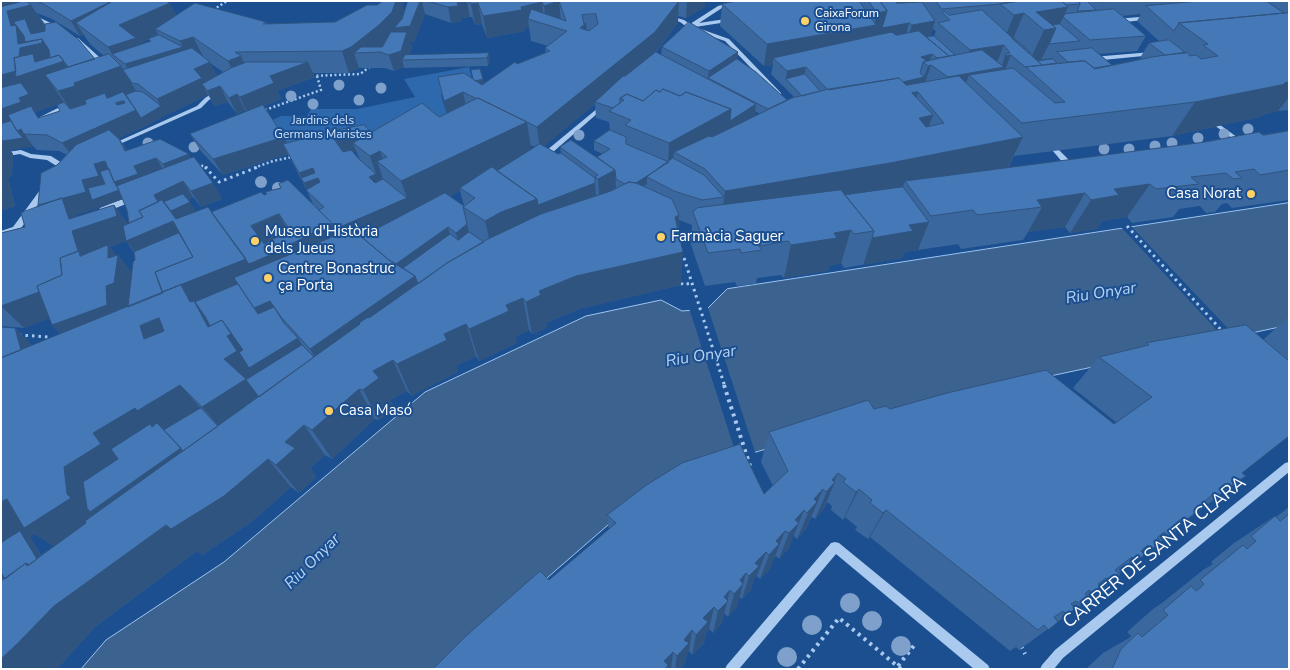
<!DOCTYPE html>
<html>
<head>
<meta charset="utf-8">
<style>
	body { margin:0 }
	#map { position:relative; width:1290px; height:670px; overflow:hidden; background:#1b4f8f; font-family:"Nunito Sans",sans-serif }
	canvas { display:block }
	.frame { position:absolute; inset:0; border:2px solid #fff; pointer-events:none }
</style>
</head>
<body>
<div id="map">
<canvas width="1290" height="670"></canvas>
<div class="frame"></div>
</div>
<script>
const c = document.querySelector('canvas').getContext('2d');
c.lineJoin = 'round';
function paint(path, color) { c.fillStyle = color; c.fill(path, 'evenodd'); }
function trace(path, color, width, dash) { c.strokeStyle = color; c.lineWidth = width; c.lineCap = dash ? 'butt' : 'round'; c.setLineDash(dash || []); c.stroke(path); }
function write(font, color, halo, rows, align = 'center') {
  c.font = font + ' "Nunito Sans",sans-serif'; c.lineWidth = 4; c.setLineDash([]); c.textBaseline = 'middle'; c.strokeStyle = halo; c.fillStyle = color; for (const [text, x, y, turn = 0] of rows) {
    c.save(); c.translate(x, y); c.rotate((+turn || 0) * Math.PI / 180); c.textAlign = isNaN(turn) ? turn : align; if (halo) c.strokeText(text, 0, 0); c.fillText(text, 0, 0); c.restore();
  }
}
paint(new Path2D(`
	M469 67 474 89 441 95 450 124 292 153 270 121 281 116H307L311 109H357L415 97 404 79Z`), '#2e69ad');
const water = new Path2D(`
	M1289 203V325L910 406 716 464 654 485 486 631 453 669H81L106 640 224 562 425 392 586 316 661 300 682 311 707 309 727 289Z`);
paint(water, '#3c6290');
trace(water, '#9cc4f0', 1);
paint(new Path2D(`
	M1131 226 1237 338 1226 340 1121 227Z
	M707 305 756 455 738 460 689 308Z`), '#1b4f8f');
trace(new Path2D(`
	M213 10 227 1
	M312 76 360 74 371 66
	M265 110 321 90 317 76
	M197 164 208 168
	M254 168 273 161 292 157`), '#a9c9ee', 2.5, [2, 2.5]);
trace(new Path2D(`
	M205 167 219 182 258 167
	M1127 226 1223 332
	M684 258 725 387
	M681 283 683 285 691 283
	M19 335 49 337 52 343`), '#a9c9ee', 3, [2.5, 4]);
trace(new Path2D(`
	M724 385 750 466
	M1021 646 1025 654
	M898 666 916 643
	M798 669 839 618 901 669`), '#a9c9ee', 4, [3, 4.5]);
paint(new Path2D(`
	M726 4 732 10V12H728L725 8H722L699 23 732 18 735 20 734 21 695 27 729 39 781 93V95H777L725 41 690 29 685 30 684 29 687 27 680 22 664 17 667 15 684 20 690 24 718 6Z
	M32 14 61 28 62 29 57 30 30 17 29 16Z
	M1151 16 1154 18 1153 19 1116 23 1113 21 1116 19Z
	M74 38H78L107 64V66H103L74 40Z
	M1152 52 1154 53V55L1092 61 1089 59 1092 57Z
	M219 89 222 91 221 92 209 100 201 108 113 147 111 148 108 146 197 106 205 98Z
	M68 103 70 104V106L39 121 37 122 34 120Z
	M604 103 606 104V106L545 159H541V155Z
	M1216 122 1241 140V142H1237L1214 125 1213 124Z
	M1049 141 1051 142 1075 166V170H1069L1047 144 1046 143Z
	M21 150 31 154 51 156 70 168 69 170H63L47 160 30 158 20 154 1 157V153Z
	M43 186H46L50 188 19 231 1 237V231L13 227Z
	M130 196H133L137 198 136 200 106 212H100L99 210 100 208Z
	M672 228 675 229 680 236 703 232 707 235 703 238 678 242 675 241 668 231Z
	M1289 462V472L1063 658 1054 669H1040L1042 665 1055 650 1285 463Z
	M835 542 839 543 988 665 990 669H974L836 554 739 669H725L727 665 831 543Z`), '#a9c9ee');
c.fillStyle = '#7ea0ca';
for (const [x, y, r] of [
	[339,85,5.5],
	[381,88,5.5],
	[291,96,5.5],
	[359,100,5.5],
	[313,104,5.5],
	[1248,129,5.5],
	[1224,134,5.5],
	[579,135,5.5],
	[1198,138,5.5],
	[148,143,5.5],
	[1172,143,5.5],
	[1155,146,5.5],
	[194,147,5.5],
	[1104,149,5.5],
	[1129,149,5.5],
	[261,182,6],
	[278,188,6],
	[850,603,10],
	[872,621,10],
	[812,625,10],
	[901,646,10],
	[787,657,10]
]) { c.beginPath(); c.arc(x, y, r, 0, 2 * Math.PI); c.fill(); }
paint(new Path2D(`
	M1 1H165L176 15 266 22 267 24 335 22 377 5 382 2 379 1H405L402 4 404 12 408 1H705V7L686 18 678 16V23L656 52 661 55 662 47 738 52 737 59 787 100 794 97 771 74 773 65 764 66 720 26 722 4 734 2V1H915V2L917 1H1289V110L1278 111 1262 115 1260 117 1172 136 1014 156 1008 168 1289 131V200L1232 208 1227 203 1222 204 1215 212 1206 213 1200 206 1179 209 1173 217 1132 223 1127 217 1102 221 1097 229 1070 233 1065 227 1028 232 1023 240 961 249 958 244 905 252 902 258 844 268 841 263 829 266 828 271 784 278 781 275 757 278 756 284 737 286 735 282 705 286 691 245 692 225 679 220V231L681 285 579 309 546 323 547 328 532 334 529 330 515 337 517 343 479 361 476 356 456 366 458 372 411 396 407 391 390 400 395 409 379 420 375 419 332 459 325 455 310 468 316 477 299 493 291 487 250 523 202 555 197 551 95 627 57 669H1L15 328 31 344 32 346 61 334 52 325 49 318 24 328 1 326V233L25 227 39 206 38 205 57 165 67 155 59 151 37 150 33 146 10 150 13 154 12 176 8 177 15 206 1 211ZM37 13 52 19 80 36 84 35 90 44 104 56 95 59 45 24ZM425 14 451 23 462 21 461 18 472 17 475 25 482 24 487 38 525 31 524 28 529 27 531 41 548 46 545 48 546 53 517 64 484 83 483 79 438 77 447 113 439 117 382 123 383 125 370 133 369 130 287 143 284 137 264 106 281 99 277 91 315 77 313 73H349L359 68H385L394 71 404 67V68L488 66 490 61 489 53 409 55 412 47 410 42H414ZM1141 14 1137 21 1159 41 1149 43 1140 58 1141 59 1112 65 1099 54 1137 51 1146 36 1122 16ZM933 28 935 31H936L934 36 930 37ZM149 39 150 42 140 45 139 44ZM1053 58V59L1037 61 1042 60ZM210 63 223 72 217 76ZM208 95 215 106 228 102 237 114 245 110 246 112 190 134 200 150 223 175 288 154 306 189 313 204 279 184 281 188 265 192 267 194 264 195 211 212H196L188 200 193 197 201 207 222 199 213 183 191 158 127 150 119 138 146 126 166 115ZM64 102 60 111 39 118 35 112ZM595 104 596 118 609 122 610 130 594 141V150L603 154 597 157 560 147 561 153 558 154 544 146ZM755 111 760 114 755 116ZM530 145 535 147 531 150ZM356 151 360 160 352 152ZM460 191 464 206 450 196ZM123 199 127 210 129 223 128 224 114 205 77 217 75 215 98 208ZM126 241 134 253 135 260 132 273 118 255H116L110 247ZM34 534 54 546 41 555 30 537Z
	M1289 316V436L1242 473 1246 476 1176 528 1177 530 1119 574 1120 575 1081 605 1019 650 1016 647 1010 651 870 537 868 539 855 530 857 527 845 517 843 520 831 510 832 506 827 502 823 510 815 519 812 517 811 518 806 529 797 539 794 536 793 537 789 548 779 559 776 556 774 558 770 569 760 579 757 576 754 579 751 590 742 599 739 597 737 607 728 617 724 613 722 623 713 633 709 629 706 633 704 643 692 655 689 651 687 653 685 663 680 669H433L549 580 609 530 607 515 764 494 773 486 761 462 769 432 874 409H890L1114 424 1117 423 1073 388 1099 357 1145 346 1147 343 1263 340Z
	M1289 507V669H1086L1103 653 1129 638 1131 636 1127 632 1153 609 1162 603 1203 570 1213 564 1211 562 1234 543 1275 516 1276 517Z`), '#3a679d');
paint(new Path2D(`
	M1 1H17L21 7 31 5 49 31 42 39 64 61 121 66 141 99 81 125 58 91 45 75 64 102 35 112 43 122 21 129 33 146 10 150 13 154 12 176 8 177 15 206 1 211Z
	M112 1H114L76 23 84 35 80 36 71 21Z
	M396 1H405L402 4 405 15 420 1H422L425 14 414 42H410L412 47 408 60H402L404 67 394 71 386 47 354 53 359 68 349 73 342 51Z
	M559 1 561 23 546 24 544 6Z
	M679 1 678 23 654 54 595 102V104L540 150 537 127Z
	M687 1H705V7L686 18Z
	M467 2 470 17 461 18 462 21 451 23 448 7 457 3Z
	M542 2 544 23 528 19 529 27 524 28 525 31 487 38 483 16Z
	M170 3 181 24 155 29 158 34 139 44 148 58 183 47 180 41 193 37 204 58 135 80 125 64 112 54 108 47 119 25Z
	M478 3 482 24 475 25 471 4Z
	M1068 7 1053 39 1051 40 1041 60 1029 62 1044 30 1036 12Z
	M887 11 909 23 905 38 773 58V65L764 66 767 44 874 26 877 13Z
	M1024 13 1010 46 1004 45 995 67 965 63 970 50 1002 45 1014 15Z
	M935 21 930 37 907 40 912 25Z
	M586 23 588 45 580 28Z
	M738 52 736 67 708 78 709 71Z
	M489 53 490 61 488 66 487 58Z
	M932 54 928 66 931 65 922 92 918 93 907 125 836 98 924 77 928 66 921 57Z
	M1011 55 1002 77 969 75 960 100 938 104 948 77 1001 68 1005 56Z
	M241 56 251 78 238 83 228 61Z
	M210 62 218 78 220 86 228 102 215 106 207 91 202 84 208 95 166 115 146 126 75 159 62 143 136 110 161 106 157 99 194 69Z
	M308 62 315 77 277 91 281 99 247 113 240 97 270 76Z
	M806 67 803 82 786 79 787 71Z
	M483 79 485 87 474 81Z
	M1289 82V97L1278 111 1262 115 1260 117 1172 136 1195 102Z
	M463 92 468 115 450 124 444 101Z
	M237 94 245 110 237 114 229 98Z
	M756 104 754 120 674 152 673 168 668 170 669 143 731 109Z
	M933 115 921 149 919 118Z
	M527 122 532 155 460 188V191L412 214 342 245 335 229 407 198 401 181Z
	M369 130 374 146 353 143 356 151 340 155 334 139Z
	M284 137 292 153 283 144 288 154 223 175 213 159Z
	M1023 137 1006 171 905 181 901 192 721 224 725 191Z
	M119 139 130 155 156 158 166 174 148 190 98 208 75 215 80 221 114 205 131 228 154 195 183 181 193 197 165 211 190 202 200 218 246 259 262 286 227 336 231 334 298 338 307 353 263 402 65 553 34 534 30 537 49 569 1 600V559L27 566 26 563H39L1 556V473L15 328 31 344 41 377 67 494 64 467 93 433 135 408 180 385 207 415 222 430 202 407 185 351 84 357 52 325 63 313 24 328 1 306 52 221 38 205 82 180 94 164 125 151ZM126 241 147 268 144 288 118 255V257L110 247Z
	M380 151 386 169 377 161 386 188 375 193 369 177 376 174 370 156Z
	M189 154 198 170 173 180 163 164Z
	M669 162 647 177V184L630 195V187Z
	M313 168 317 178H318L325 194 308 192 301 178 306 189 299 173Z
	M615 170 617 203 600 212 598 179Z
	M213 183 222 199 201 207 191 191Z
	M595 183 597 210 360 324 359 323 366 339 318 362 310 349 415 276 491 246 485 221 501 212 537 199Z
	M1150 184 1127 217 1102 221 1097 229 1070 233 1091 200 1114 189Z
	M1085 193 1065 227 1028 232 1042 207 1037 200Z
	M279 214 291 237 264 249 251 226Z
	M679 215 678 249 675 217Z
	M929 222 918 250 905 252 902 258 863 265 872 238 909 225Z
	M332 223 342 245 262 286 249 264Z
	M467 224 471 240 460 249 456 233Z
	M448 227 452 243 403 279 392 266Z
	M851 230 841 263 829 266 828 271 784 278 791 245 834 233Z
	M683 252 681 285 579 309 546 323 547 328 532 334 526 302 539 291 576 276Z
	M523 298 529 330 515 337 517 343 479 361 469 329 506 305Z
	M270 301 284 323 268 330 254 308Z
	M466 324 476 356 456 366 458 372 411 396 397 364 444 334Z
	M393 360 407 391 390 400 395 409 379 420 363 390 373 371Z
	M359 389 375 419 332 459 312 430Z
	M304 425 325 455 310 468 316 477 299 493 276 465 285 442Z
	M268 459 291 487 250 523 202 555 197 551 95 627 57 669H1V659L54 606 166 525Z
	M838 473 833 485 835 482 823 510 815 519 832 480Z
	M823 489 806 529 797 539 814 499Z
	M859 489 845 517 843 520 856 492Z
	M804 510 789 548 779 559 789 533 795 520Z
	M886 510 870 537 868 539 883 513Z
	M785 531 770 569 760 579 769 555 776 541Z
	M766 552 757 576 754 579 751 590 742 599 749 576 755 563Z
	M746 573 737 607 728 617 734 594 740 580Z
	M730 590 722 623 713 633 718 611 724 597Z
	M714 607 709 629 706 633 704 643 692 655 696 635 703 618Z
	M692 630 689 651 687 653 685 663 680 669H675L677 656 684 640Z
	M673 652 671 669H663L664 661Z`), '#305480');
const building = new Path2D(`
	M24 1H26L31 5 7 11 11 26 16 25 18 44 42 39V43L20 48 19 57 14 58 16 71 1 75V7Z
	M36 1H112L71 21 42 3Z
	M113 1H165L170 3 119 25 136 38 108 47 76 23Z
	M383 1H396L392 12 379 25 351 47 342 51 235 52 241 56 228 61 193 37 180 41 155 29 195 3 266 22 263 24 335 22 367 5H377Z
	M408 1H420L410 26 394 28 402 19Z
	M428 1H467V2L457 3 458 6 448 7Z
	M470 1H679L655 32 537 127 478 98 477 99 463 92 444 101 438 77 464 73 482 85 515 62 517 64 550 51 545 48 567 31 528 19 531 9 566 21 559 1 544 6 542 2 521 7 522 10 483 16 478 3 471 4ZM596 14 598 24 589 31 580 28 586 23 584 24 582 15Z
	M737 1H859L876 25 767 44 722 4Z
	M869 1H880L887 11 877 13Z
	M880 1H896L897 3 922 2 935 21 912 25 909 23 882 28 887 11Z
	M896 1H915V2L897 3Z
	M936 1H1019L1000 4 942 9Z
	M1019 1H1062L1068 7 1036 12 1056 28 1044 30 1024 13 1014 15 1000 4Z
	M1062 1H1078L1080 4 1066 5Z
	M1078 1H1087L1096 10 1077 11 1080 4Z
	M1099 1H1119L1100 2Z
	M1200 1H1266L1284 13 1179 23 1174 31 1146 6Z
	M1114 9 1146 36 1090 40 1063 17 1065 14Z
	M982 10 1042 65 1025 67 1011 55 1005 56V54L1010 53 1004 45 970 50 938 23 950 20 942 12 944 11 949 15Z
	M1289 13V82L1284 83 1286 84 1195 102 1022 123 969 75 1013 68 1055 103 1065 102 1026 67 1082 61H1085L1095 69 1152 57 1187 52 1190 56 1196 55 1201 59 1218 56 1203 45 1208 44 1179 23Z
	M25 19 31 34 45 31V24L56 22 79 40 95 59 68 67 59 55 50 58 49 50 42 39 25 42 24 36 16 25H15L14 22Z
	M689 22 738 52 709 71 662 47Z
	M1060 24 1080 41 1049 44 1056 28 1053 25Z
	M919 31 949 56 937 58 932 54 921 57 927 61 923 62 920 73 924 77 903 82 899 78 828 90 806 67 787 71 773 58 877 35 892 32 896 35Z
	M391 32H407L401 51 389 55 380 52 354 53 361 47H382Z
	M159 35 183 47 125 64 112 54 151 41 148 39Z
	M934 36 955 55 949 56 926 37Z
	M1012 38H1014L1031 53H1029Z
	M1169 40 1186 53 1165 55 1149 43Z
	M192 48 210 62 194 69 202 78 157 99 138 84 132 83 123 70Z
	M1092 48 1112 65 1094 68 1085 61H1082L1068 62 1057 52Z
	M982 50 1004 67 948 77 931 65 928 66 923 62 940 58Z
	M656 52 756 104 730 121 731 109 686 92 680 96 663 89 660 92 656 90 643 101 627 94 620 98V103L613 108 595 102 623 76H625Z
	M489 53 487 58 402 60 405 55Z
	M33 54 35 62 59 55 64 61 16 77 14 58Z
	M109 54 121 66 74 83 75 86 58 91 45 75Z
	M737 59 756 72 787 100 768 109 708 78Z
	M1053 59 1057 63 1042 65 1038 61Z
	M247 62H308L270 76 274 83 240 97 237 94 229 98 220 86 207 91 202 84 231 68Z
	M480 69 483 79 475 81 473 79 471 70Z
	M805 74 820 91 802 96 786 79Z
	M959 76 1023 137 890 163 725 191 705 169 674 152 709 136 712 137 792 98 829 89 899 78 906 85ZM918 92 944 123 926 127 919 118 933 115 912 93Z
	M21 83 29 94 19 98 21 102 1 109V88Z
	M663 89 680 96 686 92 731 109 669 143 625 125 631 120 609 111 624 100 620 98 627 94 643 101 656 90 660 92Z
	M136 91 143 92 161 106 141 118 126 95Z
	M123 92 136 110 62 143 47 135 24 134 21 129 17 131 8 115 31 106 38 118 60 111 57 105 64 102 70 109 86 104 85 100 105 93 107 98ZM124 101 125 103 117 105 116 103Z
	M478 98 527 122 401 181 377 161 387 157 380 151 370 156 353 143 422 103 439 117Z
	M263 105 284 137 213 159 190 134Z
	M11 121 17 131 23 138 3 141 1 139V124Z
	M364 125 369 130 334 139 343 152 351 150 360 160 376 174 369 177 375 183 383 179 407 198 335 229 332 223 319 210 324 207 306 190 320 182 318 178 304 183 301 178 315 173 313 168 299 173 283 144 342 129Z
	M109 130 119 139 125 151 160 139 189 154 163 164 156 158 134 166 138 174 114 182 105 161 94 164 99 176 82 180 86 192 38 205 41 173 57 165 76 145Z
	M610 130 626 137V144L669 162 636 183 629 182 625 184 616 179 615 170 597 157 610 149 594 141Z
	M1289 131V170L1260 175 1254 169 1235 172 1242 178 1233 179 1226 173 1191 177 1199 184 1156 189 1150 184 1114 189 1119 195 1091 200 1085 193 1037 200 1042 207 977 215 973 210 931 216 905 181 1205 142 1259 132 1263 135Z
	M571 140 615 170 598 179 595 177 598 175 560 147Z
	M540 144 558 154 561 153 595 178V183L538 205 537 199 497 171Z
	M194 157 213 183 191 191 183 181 154 195 158 202 139 211 143 217 129 223 127 210 117 186Z
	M673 158 704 175 724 197 702 200 674 191 647 177Z
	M492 167 537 199 501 212 485 221 463 207 475 198 460 188Z
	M109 169 114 182 119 190 92 200 88 188 105 184 100 172Z
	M288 180 332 223 270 255 249 264 211 212 261 192 264 195 267 194 265 192 281 188 279 184ZM279 214 290 230 264 244 251 226Z
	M629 182 636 183 672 199 679 215 675 217 683 252 576 276 539 291 541 295 526 302 523 298 506 305 509 311 469 329 466 324 444 334 447 340 397 364 393 360 373 371 379 378 363 390 359 389 312 430 304 425 285 442 295 448 276 465 268 459 224 496 171 529 166 525 54 606 17 644 1 659V581L26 563 27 566 86 523 85 521 360 324 359 323 368 317 369 318 447 263 486 240 541 214 611 191Z
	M903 187 929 222 909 225 913 231 872 238 874 231 845 195Z
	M841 190 874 231 854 234 851 230 834 233 837 238 791 245 788 241 759 246 762 250 741 253 740 249 708 253 693 212 697 208Z
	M445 193 464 206 463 207 467 224 456 233 448 227 396 264 389 260 358 234 376 229Z
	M183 194 190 202 171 211 164 202Z
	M62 198 69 219 114 205 117 216 72 231 78 251 60 258 62 275 37 286 39 292 1 306V233L25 227 21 213Z
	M162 200 176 219 208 207 246 259 162 292 155 272 193 257 173 221 126 241 123 226 143 217 139 211Z
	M352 229 389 260 415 276 310 349 281 317 270 301 254 308 234 278Z
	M469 232 484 242 447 263 418 284 415 276 403 268 450 234 458 240Z
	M179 233 193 257 155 272 163 293 128 307 133 262 135 260 134 252Z
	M108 245V258L118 255 114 283 106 286 107 305 52 325 37 286 62 275 60 258 79 251 80 256Z
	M238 284 258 314 274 307 284 323 298 338 249 368 239 352 243 350 222 320 210 326 206 318 195 302Z
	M181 285 190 302 194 301 208 327 222 320 231 334 227 336 237 351 224 359 246 379 202 407 180 385 137 411 135 408 93 433 101 444 64 467 67 494 71 498 24 528 7 499 1 502V358ZM159 318 164 331 144 339 140 326Z
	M1246 325 1289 361V436L1242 473 1246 476 1238 481 1234 478 1231 481 1234 484 1227 489 1224 487 1220 489 1224 492 1217 497 1213 494 1204 502 1207 504 1186 520 1183 518 1180 520 1173 526 1177 530 1169 536 1164 532 1157 538 1161 542 1152 549 1148 545 1141 551 1145 554 1136 562 1132 557 1115 570 1120 575 1111 582 1106 578 1098 584 1103 588 1094 595 1089 590 1085 594 1088 598 1081 605 1076 601 1071 604 1076 608 1067 615 1063 611 1054 617 1058 622 1048 630 1044 625 1038 630 886 510 883 513 870 503 872 500 859 489 856 492 843 482 846 479 838 473 832 480 835 482 826 492 823 489 814 499 817 502 807 513 804 510 795 520 799 523 789 533 785 531 776 541 779 544 769 555 766 552 755 563 759 566 749 576 746 573 740 580 743 584 734 594 730 590 724 597 728 601 718 611 714 607 703 618 708 622 696 635 692 630 684 640 689 643 677 656 673 652 664 661 668 665 665 669H433L466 636 540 571 549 580 616 523 607 515 645 486 682 463 740 444 764 494 788 471 769 432 868 400 874 409 886 406 890 409 947 393 1046 370 1114 424 1152 397 1099 357 1149 345 1147 343Z
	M1 327 15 328 21 350 1 358Z
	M302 345 314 357 259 397 246 380Z
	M201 408 218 426 183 451 164 430Z
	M157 423 181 448 90 512 87 508 83 482 118 459 111 449 150 424 152 427Z
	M1289 514V669H1112L1121 649 1138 633 1142 637 1168 615 1163 610 1191 586 1196 591 1200 588 1204 584 1200 580 1243 545 1247 549 1256 541 1251 536 1275 516 1280 521Z
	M20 531 37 559 29 565 26 563 5 579 1 572V543Z`);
paint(building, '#4478b7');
trace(building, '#305480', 1);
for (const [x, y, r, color] of [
	[805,21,5,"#ffd166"],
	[1251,194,5,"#ffd166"],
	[661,237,5,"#ffd166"],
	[255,241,5,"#ffd166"],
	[268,278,5,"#ffd166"],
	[329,411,5,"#ffd166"]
]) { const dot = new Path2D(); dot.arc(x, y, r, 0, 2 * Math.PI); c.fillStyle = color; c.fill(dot); trace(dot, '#1b4f8f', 2); }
write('12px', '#fff', '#1b4f8f', [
	["CaixaForum",815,14],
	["Girona",815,28]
], 'left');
write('12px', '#cfe3fa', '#1b4f8f', [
	["Jardins dels",323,121],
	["Germans Maristes",323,135]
]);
write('15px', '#fff', '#1b4f8f', [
	["Casa Norat",1241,194,"right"],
	["Museu d'Història",265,232],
	["dels Jueus",265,249],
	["Farmàcia Saguer",671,237],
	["Centre Bonastruc",278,269],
	["ça Porta",278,286],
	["Casa Masó",339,411]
], 'left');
write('italic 16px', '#b5d3f5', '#1b4f8f', [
	["Riu Onyar",1101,294,-9],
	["Riu Onyar",701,357,-9],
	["Riu Onyar",313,562,-45]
]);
write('18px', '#fff', '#1b4f8f', [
	["CARRER DE SANTA CLARA",1155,553,-39]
]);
</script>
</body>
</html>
